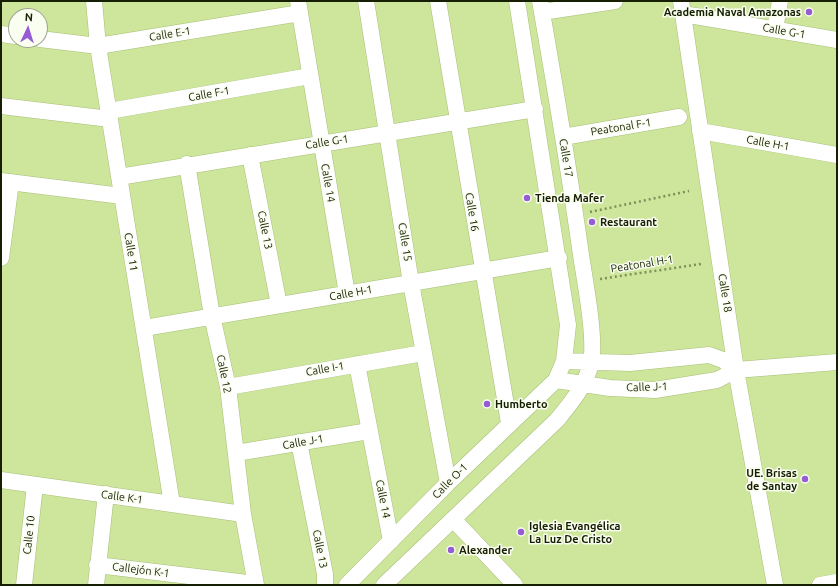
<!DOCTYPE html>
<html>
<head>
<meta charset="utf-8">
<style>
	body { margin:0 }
	#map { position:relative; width:838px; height:586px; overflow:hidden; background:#cee69c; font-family:Ubuntu,sans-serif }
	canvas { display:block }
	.frame { position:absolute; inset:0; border:2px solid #171f02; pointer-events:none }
	.north { position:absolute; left:8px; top:8px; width:40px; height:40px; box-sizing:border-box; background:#f9fef0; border:1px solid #9fa591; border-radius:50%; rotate:4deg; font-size:11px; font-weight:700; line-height:16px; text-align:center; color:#171f02 }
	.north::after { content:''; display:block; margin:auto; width:14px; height:18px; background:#955cd4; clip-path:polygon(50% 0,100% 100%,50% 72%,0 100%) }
</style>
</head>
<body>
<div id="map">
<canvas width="838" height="586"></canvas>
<div class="frame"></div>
<div class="north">N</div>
</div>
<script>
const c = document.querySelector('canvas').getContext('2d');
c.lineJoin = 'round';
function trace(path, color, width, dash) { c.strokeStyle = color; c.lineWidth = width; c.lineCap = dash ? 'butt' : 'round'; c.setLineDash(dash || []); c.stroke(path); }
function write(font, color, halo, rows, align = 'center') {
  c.font = font + ' Ubuntu,sans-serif'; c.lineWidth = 3; c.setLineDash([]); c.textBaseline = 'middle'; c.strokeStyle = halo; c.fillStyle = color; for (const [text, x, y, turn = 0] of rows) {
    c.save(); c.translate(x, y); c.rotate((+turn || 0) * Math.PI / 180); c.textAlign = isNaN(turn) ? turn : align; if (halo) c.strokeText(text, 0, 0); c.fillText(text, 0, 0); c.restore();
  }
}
const minor = new Path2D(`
	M94 1 98 46 172 504
	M298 1 347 294
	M366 1 411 283 448 483
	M438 1 509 423
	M681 1 736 370 775 585
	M542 12 615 1
	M683 14 837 40
	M775 29 780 1
	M1 34 16 36
	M40 39 98 46 300 13
	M1 106 110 119
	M109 111 310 76
	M700 131 837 155
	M563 137 679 117
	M250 155 279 305
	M187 164 212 316 228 387 243 514 256 585
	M119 177 535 109
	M1 181 122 196
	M1 258 11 182
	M144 328 559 258
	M564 361 630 363 709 355 723 360 736 370
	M357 364 391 541
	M556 380 610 388 655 390 717 380 736 370 837 362
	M228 387 423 353
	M299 442 325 574V585
	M236 453 369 431
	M1 480 243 514
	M453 519 515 585
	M97 565 256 584
	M24 585 35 485
	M96 585 106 494
	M347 585 448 483 556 380 564 361 568 325 517 1
	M384 585 557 420C571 403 586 385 591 363 596 338 585 282 581 255 569 170 555 86 540 1
	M820 585 837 582`);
trace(minor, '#a7bf76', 17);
trace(new Path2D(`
	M590 212 689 191
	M600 279 701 264`), '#7e8f59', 2.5, [2, 3]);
trace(minor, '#fff', 16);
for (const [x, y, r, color] of [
	[809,12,4,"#955cd4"],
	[527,198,4,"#955cd4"],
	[592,222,4,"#955cd4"],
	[487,404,4,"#955cd4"],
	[805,479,4,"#955cd4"],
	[521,532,4,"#955cd4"],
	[451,550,4,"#955cd4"]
]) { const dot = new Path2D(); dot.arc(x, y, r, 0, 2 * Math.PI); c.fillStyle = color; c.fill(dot); trace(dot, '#f9fef0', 1.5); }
write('bold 11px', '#171f02', '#f9fef0', [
	["Academia Naval Amazonas",801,12,"right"],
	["Tienda Mafer",535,198],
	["Restaurant",600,222],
	["Humberto",495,404],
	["UE. Brisas",797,473,"right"],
	["de Santay",797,486,"right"],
	["Iglesia Evangélica",529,526],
	["La Luz De Cristo",529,539],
	["Alexander",459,550]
], 'left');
write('11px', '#171f02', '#f9fef0', [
	["Calle G-1",784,31,10],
	["Calle E-1",170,34,-9],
	["Calle F-1",209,94,-10],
	["Peatonal F-1",621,127,-9],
	["Calle G-1",327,142,-9],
	["Calle H-1",768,143,10],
	["Calle 17",566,158,81],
	["Calle 14",328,183,80],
	["Calle 16",472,212,81],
	["Calle 13",265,230,79],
	["Calle 15",405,242,81],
	["Calle 11",131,252,81],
	["Peatonal H-1",642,264,-9],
	["Calle H-1",351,293,-10],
	["Calle 18",725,293,81],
	["Calle I-1",325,369,-10],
	["Calle 12",224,374,79],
	["Calle J-1",647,387,-2],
	["Calle J-1",303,442,-10],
	["Calle O-1",450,481,-45],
	["Calle K-1",122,497,8],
	["Calle 14",383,499,79],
	["Calle 10",29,535,-84],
	["Calle 13",320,549,79],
	["Callejón K-1",141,570,7]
]);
</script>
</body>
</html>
